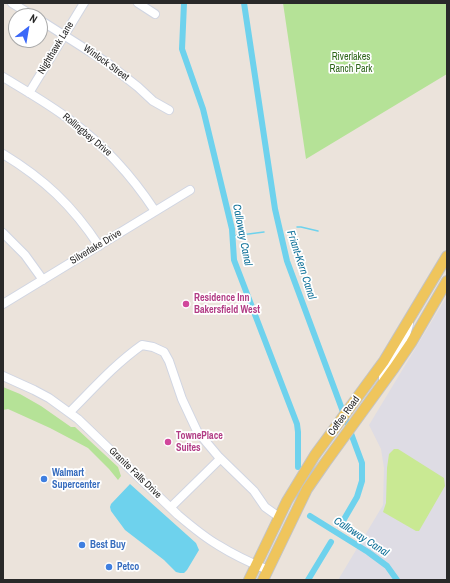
<!DOCTYPE html>
<html>
<head>
<meta charset="utf-8">
<style>
	body { margin:0 }
	#map { position:relative; width:450px; height:583px; overflow:hidden; background:#ebe3db; font-family:"Archivo Narrow",sans-serif }
	canvas { display:block }
	.frame { position:absolute; inset:0; border:4px solid #292929; pointer-events:none }
	.north { position:absolute; left:8px; top:8px; width:40px; height:40px; box-sizing:border-box; background:#fff; border:1px solid #a9a9a9; border-radius:50%; rotate:31deg; font-size:11px; font-weight:700; line-height:16px; text-align:center; color:#292929 }
	.north::after { content:''; display:block; margin:auto; width:14px; height:18px; background:#3b68f8; clip-path:polygon(50% 0,100% 100%,50% 72%,0 100%) }
</style>
</head>
<body>
<div id="map">
<canvas width="450" height="583"></canvas>
<div class="frame"></div>
<div class="north">N</div>
</div>
<script>
const c = document.querySelector('canvas').getContext('2d');
c.lineJoin = 'round';
function paint(path, color) { c.fillStyle = color; c.fill(path, 'evenodd'); }
function trace(path, color, width, dash) { c.strokeStyle = color; c.lineWidth = width; c.lineCap = dash ? 'butt' : 'round'; c.setLineDash(dash || []); c.stroke(path); }
function write(font, color, halo, rows, align = 'center') {
  c.font = font + ' "Archivo Narrow",sans-serif'; c.lineWidth = 3.5; c.setLineDash([]); c.textBaseline = 'middle'; c.strokeStyle = halo; c.fillStyle = color; for (const [text, x, y, turn = 0] of rows) {
    c.save(); c.translate(x, y); c.rotate((+turn || 0) * Math.PI / 180); c.textAlign = isNaN(turn) ? turn : align; if (halo) c.strokeText(text, 0, 0); c.fillText(text, 0, 0); c.restore();
  }
}
paint(new Path2D(`
	M447 296V580H338L383 505 384 468 381 449 369 425Z`), '#dedce4');
paint(new Path2D(`
	M283 3H447V74L306 159Z
	M3 387 20 394 41 406 71 427H75L118 467 121 476 118 480 109 469 88 448 50 428 8 409 3 410Z`), '#b5e297');
paint(new Path2D(`
	M394 449H398L444 478 445 486 419 531H416L383 512 386 503 387 468 389 454Z`), '#c9e993');
paint(new Path2D(`
	M130 484 196 543 199 550 187 570 184 573H180L176 572 164 560 125 530 111 511 110 507 111 504Z`), '#6ed2ed');
trace(new Path2D(`
	M297 227H301L318 231
	M233 236 264 232`), '#6ed2ed', 1.5);
trace(new Path2D(`
	M184 3 182 49 203 109 232 229 234 260 297 424 298 432V467
	M244 3 275 209 287 261 362 463V481L357 497 343 521
	M310 516 368 552 387 566 397 580
	M308 580 331 542`), '#6ed2ed', 6);
const minor = new Path2D(`
	M12 3 33 16
	M138 3 155 14
	M40 20 106 62 138 87 153 101 169 110
	M3 77C26 91 49 104 70 120 104 145 132 176 155 211
	M29 93 84 3
	M3 154C44 179 72 205 99 246
	M3 233 25 255 43 280
	M3 304 190 190
	M3 376 34 390 49 398 78 419 178 515C191 526 204 537 218 545 234 555 251 563 268 570
	M383 383V375L405 339 409 324
	M70 412C93 389 115 364 142 345L153 347 164 352 169 361 182 399 197 431 218 456 254 491 265 507 279 517
	M171 507 220 459`);
const major = new Path2D(`
	M249 580 287 501 315 455 384 361 447 256
	M263 580 307 489 325 463 394 368 411 343 447 281`);
trace(minor, '#d0d5e2', 10);
trace(major, '#c3c3c3', 12);
trace(minor, '#fff', 8);
trace(major, '#efc55c', 10);
for (const [x, y, r, color] of [
	[186,304,4,"#d1479c"],
	[168,442,4,"#d1479c"],
	[44,479,4,"#3f7fe0"],
	[82,545,4,"#3f7fe0"],
	[109,567,4,"#3f7fe0"]
]) { const dot = new Path2D(); dot.arc(x, y, r, 0, 2 * Math.PI); c.fillStyle = color; c.fill(dot); trace(dot, '#fff', 1.5); }
write('10px', '#292929', '#fff', [
	["Nighthawk Lane",56,48,-59],
	["Winlock Street",106,63,36],
	["Rollingbay Drive",87,135,40],
	["Silverlake Drive",96,247,-31],
	["Coffee Road",344,416,-54],
	["Granite Falls Drive",135,473,44]
]);
write('10px', '#2e651a', '#fff', [
	["Riverlakes",351,57],
	["Ranch Park",351,69]
]);
write('bold 10px', '#b23c85', '#fff', [
	["Residence Inn",194,298],
	["Bakersfield West",194,310],
	["TownePlace",176,436],
	["Suites",176,448]
], 'left');
write('bold 10px', '#366cbe', '#fff', [
	["Walmart",52,473],
	["Supercenter",52,485],
	["Best Buy",90,545],
	["Petco",117,567]
], 'left');
write('italic 11px', '#0e7098', '#fff', [
	["Calloway Canal",242,235,79],
	["Friant-Kern Canal",301,265,72],
	["Calloway Canal",361,537,33]
]);
</script>
</body>
</html>
